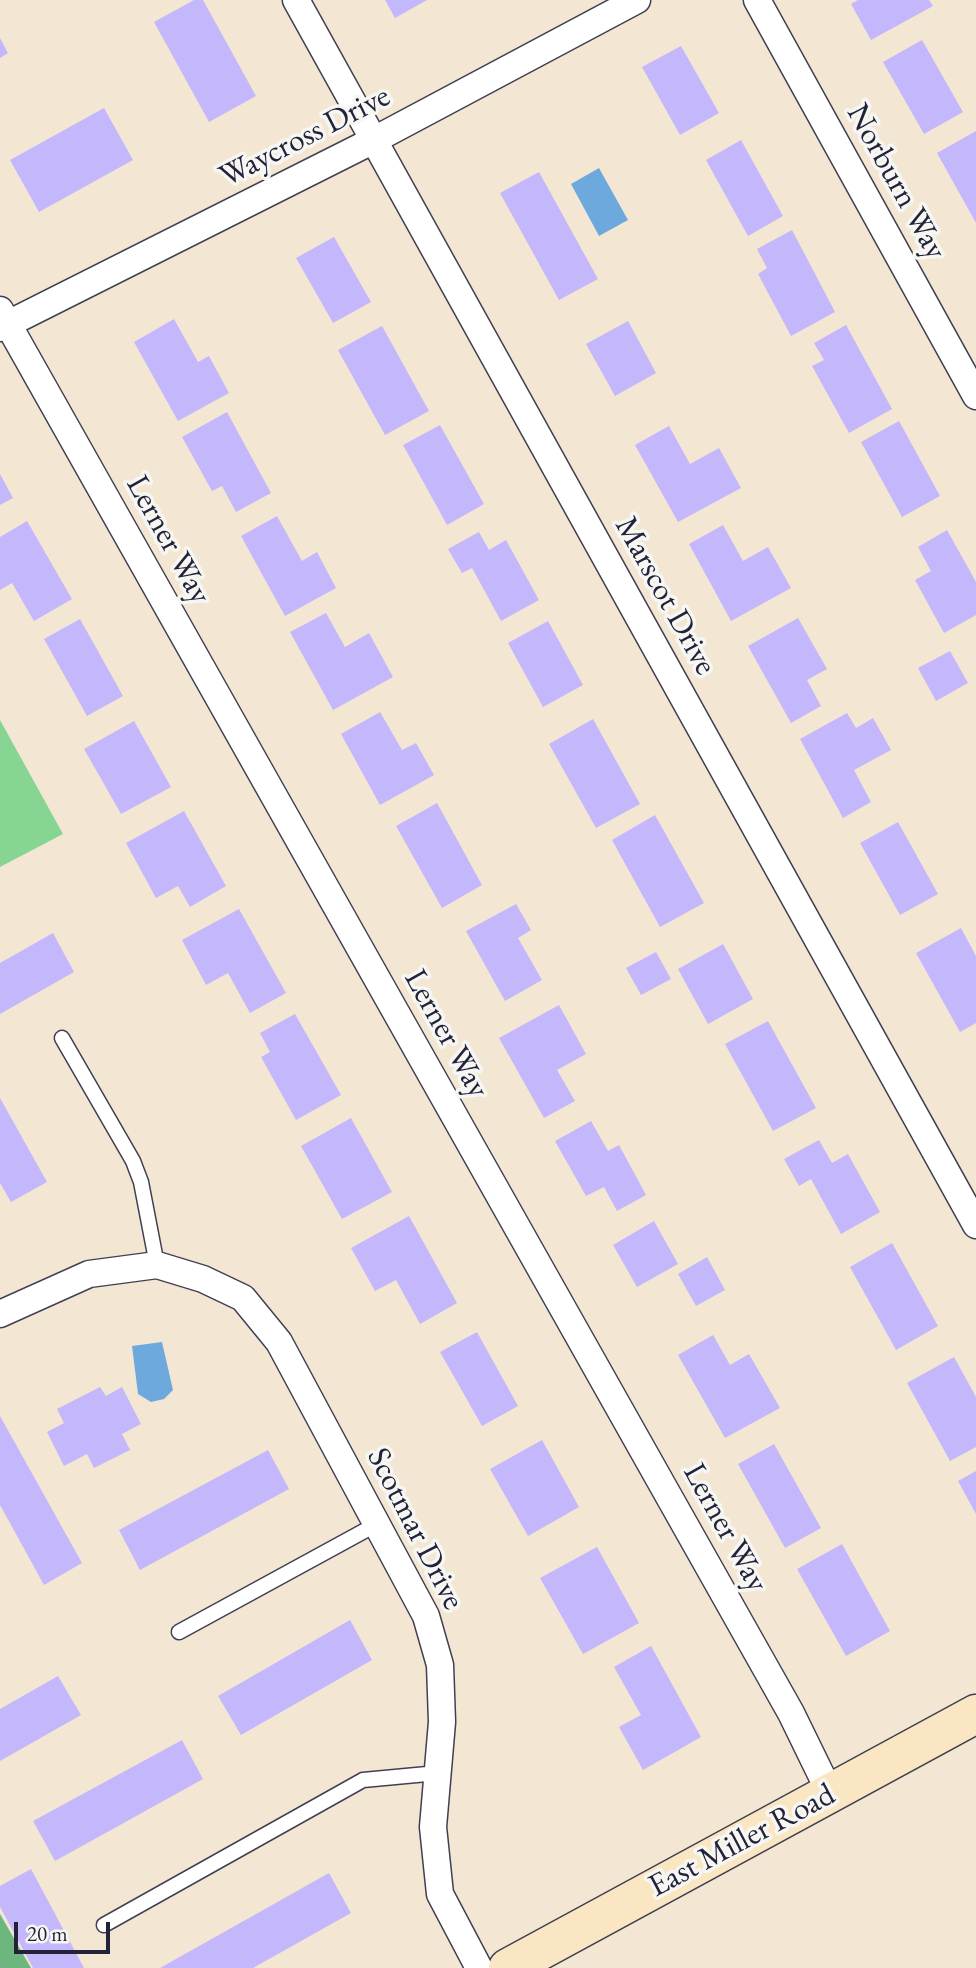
<!DOCTYPE html>
<html>
<head>
<meta charset="utf-8">
<style>
	body { margin:0 }
	#map { position:relative; width:976px; height:1968px; overflow:hidden; background:#f3e7d3; font-family:"EB Garamond",serif }
	canvas { display:block }
	.scale { position:absolute; left:14px; top:1922px; width:96px; height:32px; box-sizing:border-box; border:4px solid #22223b; border-top:0; padding-left:9px; font-size:21px; line-height:24px; white-space:nowrap; color:#22223b; -webkit-text-stroke:5px #f6f6f2; paint-order:stroke }
</style>
</head>
<body>
<div id="map">
<canvas width="976" height="1968"></canvas>
<div class="scale">20 m</div>
</div>
<script>
const c = document.querySelector('canvas').getContext('2d');
c.lineJoin = 'round';
function paint(path, color) { c.fillStyle = color; c.fill(path, 'evenodd'); }
function trace(path, color, width, dash) { c.strokeStyle = color; c.lineWidth = width; c.lineCap = dash ? 'butt' : 'round'; c.setLineDash(dash || []); c.stroke(path); }
function write(font, color, halo, rows, align = 'center') {
  c.font = font + ' "EB Garamond",serif'; c.lineWidth = 7; c.setLineDash([]); c.textBaseline = 'middle'; c.strokeStyle = halo; c.fillStyle = color; for (const [text, x, y, turn = 0] of rows) {
    c.save(); c.translate(x, y); c.rotate((+turn || 0) * Math.PI / 180); c.textAlign = isNaN(turn) ? turn : align; if (halo) c.strokeText(text, 0, 0); c.fillText(text, 0, 0); c.restore();
  }
}
paint(new Path2D(`
	M0 720 63 834 0 867Z`), '#87d593');
paint(new Path2D(`
	M0 1914 31 1968H0Z`), '#6db67d');
paint(new Path2D(`
	M599 168 628 220 599 236 571 184Z
	M162 1342 173 1390 164 1399 151 1402 138 1394 132 1346Z`), '#6ea9de');
paint(new Path2D(`
	M194 0H203L256 96 209 122 154 22Z
	M385 0H427L395 18Z
	M858 0H929L933 6 871 40 851 4Z
	M0 38 8 53 0 58Z
	M922 40 963 112 924 134 883 62Z
	M681 46 719 113 680 135 642 67Z
	M104 108 133 160 39 212 10 160Z
	M976 131V223L937 153Z
	M741 140 783 216 748 236 706 160Z
	M539 172 598 279 559 300 500 193Z
	M792 230 835 312 791 336 758 274 767 268 757 249Z
	M334 237 371 302 333 323 296 258Z
	M174 319 198 362 209 356 229 393 178 421 134 342Z
	M628 321 656 373 615 396 586 344Z
	M846 325 892 409 849 433 812 366 824 360 814 343Z
	M382 326 429 411 385 435 338 350Z
	M227 412 271 493 236 512 222 486 212 491 182 437Z
	M899 421 940 496 902 517 861 442Z
	M440 425 484 504 447 525 403 445Z
	M669 426 690 464 719 448 741 488 678 522 635 445Z
	M0 474 13 498 0 505Z
	M277 516 302 561 317 552 336 588 285 616 241 536Z
	M27 521 72 599 34 621 12 583 0 590V537Z
	M723 525 743 561 768 547 791 588 731 621 689 544Z
	M947 530 976 582V615L944 633 915 580 931 571 918 547Z
	M479 532 489 550 506 540 539 600 501 621 472 568 462 573 448 549Z
	M326 613 345 647 369 633 393 677 333 710 290 632Z
	M798 618 827 669 807 680 821 706 791 723 748 646Z
	M80 619 123 696 87 716 44 639Z
	M548 621 583 685 543 707 508 643Z
	M950 651 968 683 936 701 918 668Z
	M380 712 402 750 416 743 434 775 380 805 341 734Z
	M847 713 856 728 873 718 891 750 854 770 871 802 843 818 800 739Z
	M593 719 640 804 596 828 549 744Z
	M134 721 171 787 121 814 84 749Z
	M437 803 482 885 442 908 396 826Z
	M184 811 226 886 190 907 178 886 156 898 126 843Z
	M655 815 704 903 660 927 612 840Z
	M898 822 938 894 900 915 860 843Z
	M516 904 531 930 518 938 542 980 505 1001 466 931Z
	M239 909 286 993 250 1013 228 973 206 985 182 940Z
	M961 928 976 956V1023L960 1032 916 953Z
	M53 933 74 972 0 1014V963Z
	M723 944 753 999 708 1024 678 969Z
	M656 952 671 979 641 995 626 968Z
	M559 1005 586 1054 557 1070 575 1101 544 1118 499 1038Z
	M295 1014 341 1095 296 1120 261 1057 270 1052 260 1033Z
	M768 1021 816 1108 773 1131 725 1044Z
	M0 1098 47 1182 11 1202 0 1183Z
	M351 1118 392 1192 342 1219 301 1146Z
	M591 1121 608 1151 619 1145 646 1195 617 1211 604 1187 586 1196 555 1141Z
	M819 1140 832 1163 848 1154 880 1212 841 1234 811 1179 799 1186 784 1159Z
	M409 1216 457 1303 420 1324 396 1280 375 1291 351 1248Z
	M654 1221 678 1264 637 1287 613 1245Z
	M892 1243 938 1326 896 1350 850 1267Z
	M707 1257 725 1290 696 1306 678 1274Z
	M477 1332 518 1406 482 1426 440 1352Z
	M713 1335 730 1365 749 1354 780 1408 725 1438 678 1355Z
	M954 1357 976 1397V1447L950 1461 907 1383Z
	M100 1387 106 1396 122 1387 141 1424 122 1434 130 1450 94 1468 87 1454 64 1466 47 1432 64 1423 57 1409Z
	M0 1416 82 1563 44 1585 0 1505Z
	M542 1440 579 1507 528 1536 490 1469Z
	M774 1444 821 1528 785 1548 738 1464Z
	M268 1450 289 1489 140 1570 119 1530Z
	M976 1471V1514L958 1481Z
	M842 1544 890 1631 846 1656 797 1569Z
	M597 1547 639 1623 583 1654 540 1578Z
	M350 1620 372 1660 241 1735 218 1696Z
	M651 1646 701 1737 643 1770 619 1727 641 1715 614 1667Z
	M58 1676 81 1715 0 1761V1709Z
	M182 1740 203 1779 55 1861 33 1821Z
	M31 1869 84 1968H33L0 1907V1886Z
	M329 1873 351 1913 253 1968H160Z`), '#c4b7fb');
const lane = new Path2D(`
	M62 1038 133 1161 141 1182 157 1265
	M179 1632 377 1524
	M104 1925 363 1780 438 1773`);
const street = new Path2D(`
	M296 0 976 1225
	M757 0 976 396
	M0 310 791 1713 830 1793
	M0 328 374 140 637 0
	M0 1314 89 1274 157 1265 203 1279 243 1298 279 1342 426 1616 440 1665 442 1722 433 1827 440 1894 479 1968`);
const secondary = new Path2D(`
	M508 1968 976 1714`);
trace(lane, '#414052', 17);
trace(street, '#414052', 29);
trace(secondary, '#414052', 41);
trace(lane, '#fff', 14);
trace(street, '#fff', 26);
trace(secondary, '#fbe6c4', 38);
write('32px', '#22223b', '#f6f6f2', [
	["Waycross Drive",305,137,-27],
	["Norburn Way",896,182,61],
	["Lerner Way",168,540,61],
	["Marscot Drive",665,596,61],
	["Lerner Way",446,1034,61],
	["Lerner Way",725,1528,61],
	["Scotmar Drive",415,1529,63],
	["East Miller Road",742,1841,-28]
]);
</script>
</body>
</html>
